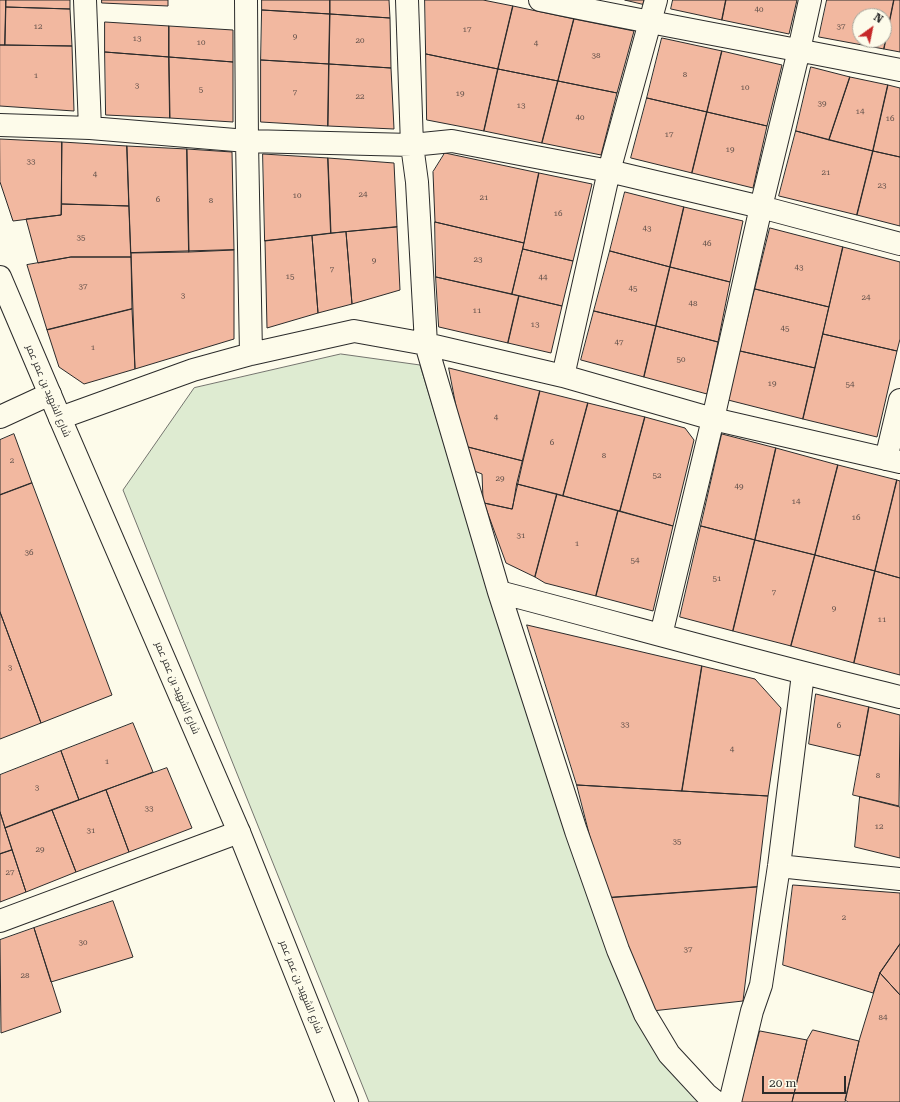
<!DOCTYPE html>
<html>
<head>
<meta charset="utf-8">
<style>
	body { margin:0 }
	#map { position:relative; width:900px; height:1102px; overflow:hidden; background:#fdfbea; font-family:"Roboto Serif",serif }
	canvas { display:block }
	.north { position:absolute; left:852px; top:8px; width:40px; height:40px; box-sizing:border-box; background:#fdfbea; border:1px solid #a9a89e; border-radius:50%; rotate:33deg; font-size:11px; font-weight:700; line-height:16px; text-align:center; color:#2b2b2b }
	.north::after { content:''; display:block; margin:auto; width:14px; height:18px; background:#c62828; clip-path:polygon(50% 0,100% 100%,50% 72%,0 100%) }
	.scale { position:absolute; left:762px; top:1076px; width:84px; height:18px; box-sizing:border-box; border:2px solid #2b2b2b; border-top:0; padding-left:5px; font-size:12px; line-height:14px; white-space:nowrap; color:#2b2b2b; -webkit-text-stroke:3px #fdfbea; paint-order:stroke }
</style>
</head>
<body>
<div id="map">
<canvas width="900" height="1102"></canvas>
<div class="north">N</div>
<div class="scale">20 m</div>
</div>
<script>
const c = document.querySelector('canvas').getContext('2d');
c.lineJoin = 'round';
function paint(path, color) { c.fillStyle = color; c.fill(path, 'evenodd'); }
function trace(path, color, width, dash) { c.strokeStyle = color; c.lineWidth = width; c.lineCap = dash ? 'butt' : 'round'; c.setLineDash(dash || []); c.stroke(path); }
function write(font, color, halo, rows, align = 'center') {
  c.font = font + ' "Roboto Serif",Cairo,serif'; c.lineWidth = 3; c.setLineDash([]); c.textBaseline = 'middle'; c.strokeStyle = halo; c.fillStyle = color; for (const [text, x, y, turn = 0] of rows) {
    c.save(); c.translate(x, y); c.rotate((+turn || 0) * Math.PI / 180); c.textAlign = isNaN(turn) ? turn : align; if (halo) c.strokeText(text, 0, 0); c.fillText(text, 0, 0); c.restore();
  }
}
const green = new Path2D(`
	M341 354 420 365 529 721 625 988 699 1102H369L123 490 194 388Z`);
paint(green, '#deebd1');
trace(green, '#74746e', 1);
const building = new Path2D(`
	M0 0H6L5 45H0Z
	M6 0H70V9L6 7Z
	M102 0H168V6L102 3Z
	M262 0H330V14L262 10Z
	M330 0H389L390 18 330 14Z
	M425 0H483L513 6 498 69 426 54Z
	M625 0H644L643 4Z
	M673 0H726L722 20 671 9Z
	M726 0H797L789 34 722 20Z
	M827 0H894L884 49 819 37ZM860 16H884V40H860Z
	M894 0H900V52L884 49Z
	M513 6 574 19 558 81 498 69Z
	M6 7 70 9 72 46 5 45Z
	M262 10 330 14 329 64 261 60Z
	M330 14 390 18 391 68 329 64Z
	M574 19 634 31 617 93 558 81Z
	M105 22 169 26V57L105 52Z
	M169 26 233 30V62L169 57Z
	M662 38 722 51 707 112 647 98Z
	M0 45 72 46 74 111 0 106Z
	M722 51 782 65 767 126 707 112Z
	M105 52 169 57 170 118 106 115Z
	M426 54 498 69 484 131 427 120Z
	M169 57 233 62V122L170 118Z
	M261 60 329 64 328 126 261 122Z
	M329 64 391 68 394 129 328 126Z
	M811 67 850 77 829 140 796 131Z
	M498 69 558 81 542 143 484 131Z
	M850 77 888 85 873 151 829 140Z
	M558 81 617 93 601 155 542 143Z
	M888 85 900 88V157L873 151Z
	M647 98 707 112 692 173 631 158Z
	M707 112 767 126 753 188 692 173Z
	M796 131 873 151 857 215 779 196Z
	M0 139 62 142 61 215 13 221 0 182Z
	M62 142 127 146 129 206 62 204Z
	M127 146 187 149 189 252 131 253Z
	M187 149 232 152 234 250 189 252Z
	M873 151 900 157V226L857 215Z
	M445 153 539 173 524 243 435 222 433 172Z
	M263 154 328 158 331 233 265 241Z
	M328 158 394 163 397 227 331 233Z
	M539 173 592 184 573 261 523 249Z
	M625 192 684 207 670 267 610 251Z
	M62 204 129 206 131 257H71L38 263 26 219 61 215Z
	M684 207 743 221 730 282 670 267Z
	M435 222 524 243 512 294 436 277Z
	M397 227 400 290 352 304 346 232Z
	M770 228 843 247 829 307 755 289Z
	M346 232 352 304 318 313 312 236Z
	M312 236 318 313 267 328 265 241Z
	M843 247 900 262V339L897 351 823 334Z
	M523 249 573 261 562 306 512 294Z
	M234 250V339L135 369 131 253Z
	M610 251 670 267 656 326 594 311Z
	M71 257H131L132 309 47 330 27 265Z
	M670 267 730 282 718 342 656 326Z
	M436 277 519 296 508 343 439 327Z
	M755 289 829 307 815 368 740 351Z
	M519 296 562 306 551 353 508 343Z
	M132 309 135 369 84 384 59 367 47 330Z
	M594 311 656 326 644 377 581 360Z
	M656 326 718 342 707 394 644 377Z
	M823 334 897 351 877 437 803 419Z
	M740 351 815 368 803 419 728 400Z
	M449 368 540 391 523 461 464 446Z
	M540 391 588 403 563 496 517 484Z
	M588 403 645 417 620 511 563 496Z
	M645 417 685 428 694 440 673 526 620 511Z
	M14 434 32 483 0 495V440Z
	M722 434 776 448 755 540 701 526Z
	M464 446 523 461 512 509 484 503 483 499 482 474 469 469Z
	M776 448 838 465 815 555 755 540Z
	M838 465 897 480 875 571 815 555Z
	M897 480 900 481V578L875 571Z
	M32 483 112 695 41 723 0 612V495Z
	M517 484 557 494 535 577 506 563 484 503 512 509Z
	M557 494 618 511 596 596 545 583 535 577Z
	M618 511 673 526 653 611 596 596Z
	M701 526 755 540 733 631 680 617Z
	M755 540 815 555 791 646 733 631Z
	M815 555 875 571 854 663 791 646Z
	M875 571 900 578V675L854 663Z
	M0 612 41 723 0 739Z
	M527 625 702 666 682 791 577 785Z
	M702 666 755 679 781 708 768 796 682 791Z
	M816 694 869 707 860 756 809 744Z
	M869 707 900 715 899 806 853 795Z
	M133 723 153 772 79 800 61 751Z
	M61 751 79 800 5 828 0 812V775Z
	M167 768 192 828 129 852 106 790Z
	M577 785 768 796 757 887 606 898Z
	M106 790 129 852 76 872 52 810Z
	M860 797 900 807V858L855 847Z
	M52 810 76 872 26 892 5 828Z
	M0 812 12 850 0 854Z
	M12 850 26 892 0 902V854Z
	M793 885 900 893V944L880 973 873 993 783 965Z
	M757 887 743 1001 652 1011 606 898Z
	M113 901 133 957 51 982 34 928Z
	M34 928 61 1012 1 1033 0 940Z
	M900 944V995L880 973Z
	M880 973 900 995V1102H848L845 1100 859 1041Z
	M813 1030 859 1041 845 1102H792L807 1040Z
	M760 1031 807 1040 792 1102H741Z`);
paint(building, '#f2b8a0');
trace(building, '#2b2b2b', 1);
const minor = new Path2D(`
	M85 0 90 128
	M246 0 247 141 251 354
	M407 0 412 145 417 182 426 344 499 592 576 831 618 950 645 1014 669 1054 706 1094 716 1102
	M540 0C660 25 780 46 900 70
	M0 125 90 128 247 141 412 145 452 141 609 171 761 207 900 244
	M563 376 609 171 656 0
	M0 417 50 394
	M60 418 193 370 251 354 354 331 426 344 563 376 713 419 900 462
	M886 459 900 400
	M499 592C633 627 766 665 900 697
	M661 635 713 419 761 207 799 50 810 0
	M779 866 900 879
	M0 921 239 832
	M730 1102 752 1011 761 985 779 866 803 674`);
const tertiary = new Path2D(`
	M0 277 60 418 239 832 347 1102`);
trace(minor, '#2b2b2b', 24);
trace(tertiary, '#2b2b2b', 24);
trace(minor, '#fdfbea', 22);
trace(tertiary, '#fdfbea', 22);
write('8px', '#5d4e48', null, [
	["40",759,10],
	["12",38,27],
	["37",841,27],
	["17",467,30],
	["9",295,37],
	["13",137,39],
	["20",360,41],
	["10",201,43],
	["4",536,44],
	["38",596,56],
	["8",685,75],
	["1",36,76],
	["3",137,86],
	["10",745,88],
	["5",201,90],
	["7",295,93],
	["19",460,94],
	["22",360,97],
	["39",822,104],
	["13",521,106],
	["14",860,112],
	["40",580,118],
	["16",890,119],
	["17",669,135],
	["19",730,150],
	["33",31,162],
	["21",826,173],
	["4",95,175],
	["23",882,186],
	["24",363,195],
	["10",297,196],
	["21",484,198],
	["6",158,200],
	["8",211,201],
	["16",558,214],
	["43",647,229],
	["35",81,238],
	["46",707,244],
	["23",478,260],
	["9",374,261],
	["43",799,268],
	["7",332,270],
	["15",290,277],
	["44",543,278],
	["37",83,287],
	["45",633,289],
	["3",183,296],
	["24",866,298],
	["48",693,304],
	["11",477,311],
	["13",535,325],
	["45",785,329],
	["47",619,343],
	["1",93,348],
	["50",681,360],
	["19",772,384],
	["54",850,385],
	["4",496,418],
	["6",552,443],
	["8",604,456],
	["2",12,461],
	["52",657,476],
	["29",500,479],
	["49",739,487],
	["14",796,502],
	["16",856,518],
	["31",521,536],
	["1",577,544],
	["36",29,553],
	["54",635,561],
	["51",717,579],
	["7",774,593],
	["9",834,609],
	["11",882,620],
	["3",10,668],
	["33",625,725],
	["6",839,726],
	["4",732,750],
	["1",107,762],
	["8",878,776],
	["3",37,788],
	["33",149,809],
	["12",879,827],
	["31",91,831],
	["35",677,842],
	["29",40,850],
	["27",10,873],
	["2",844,918],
	["30",83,943],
	["37",688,950],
	["28",25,976],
	["84",883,1018]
]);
write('10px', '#2b2b2b', '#fdfbea', [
	["شارع الشهيد بن عمر عمر",48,391,67],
	["شارع الشهيد بن عمر عمر",177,688,67],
	["شارع الشهيد بن عمر عمر",301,987,68]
]);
</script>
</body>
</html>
